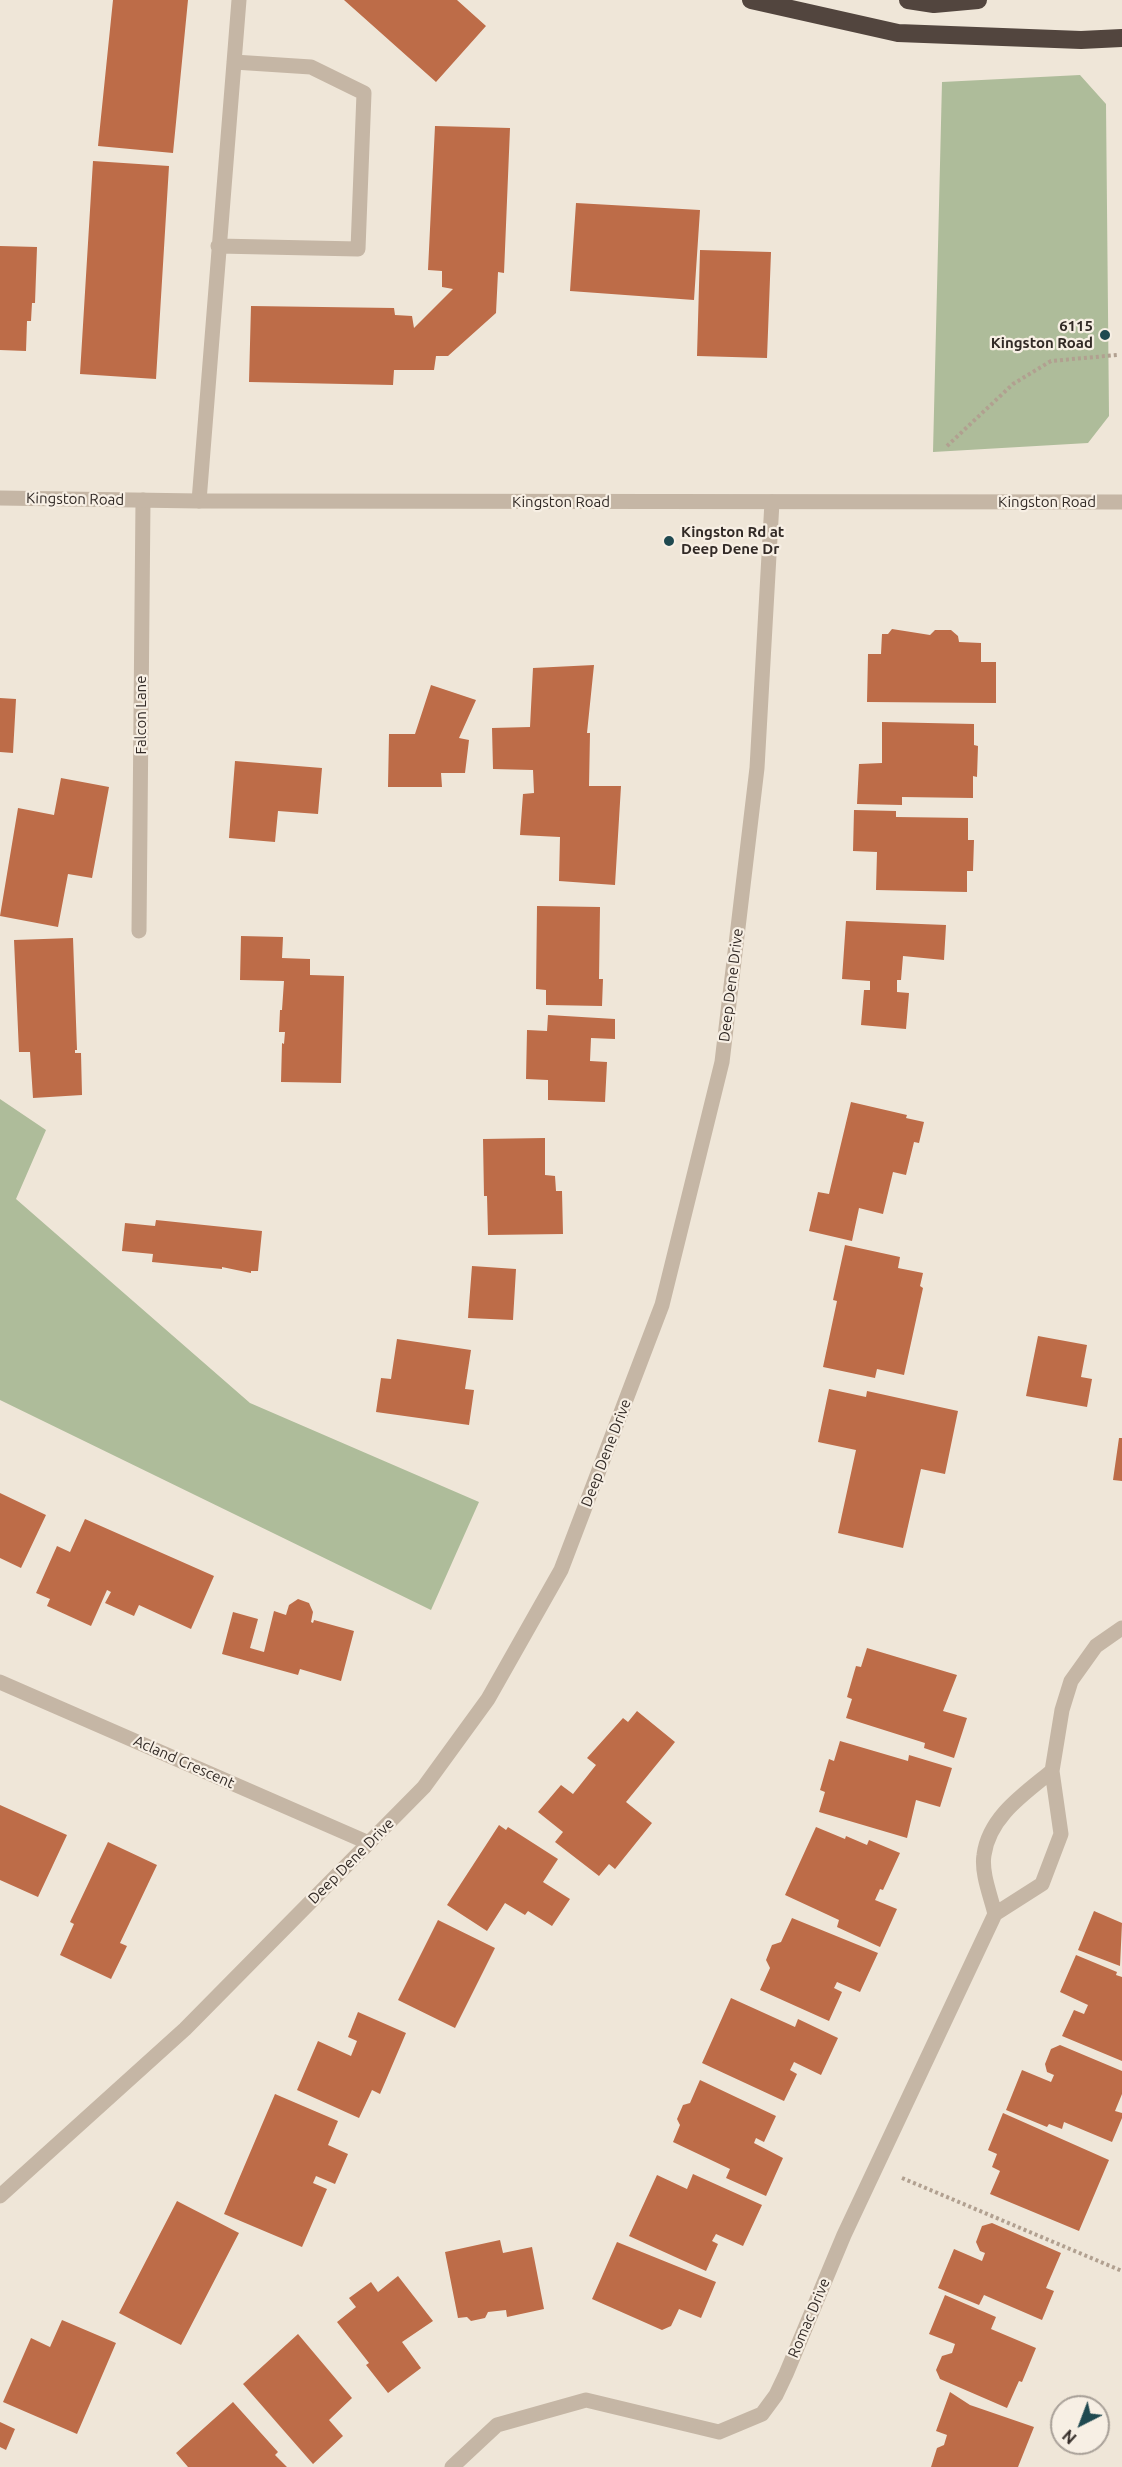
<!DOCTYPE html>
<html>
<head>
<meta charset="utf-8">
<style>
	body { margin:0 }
	#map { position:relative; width:1122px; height:2467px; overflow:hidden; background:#efe6d8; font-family:Ubuntu,sans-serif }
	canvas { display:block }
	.north { position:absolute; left:1050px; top:2395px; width:60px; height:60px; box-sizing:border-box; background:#f7efe4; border:2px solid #a8a098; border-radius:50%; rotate:222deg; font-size:16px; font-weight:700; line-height:24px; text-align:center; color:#322a26 }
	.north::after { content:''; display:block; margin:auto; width:21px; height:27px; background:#1f4950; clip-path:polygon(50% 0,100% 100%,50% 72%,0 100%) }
</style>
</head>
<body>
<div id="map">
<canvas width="1122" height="2467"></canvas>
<div class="north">N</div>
</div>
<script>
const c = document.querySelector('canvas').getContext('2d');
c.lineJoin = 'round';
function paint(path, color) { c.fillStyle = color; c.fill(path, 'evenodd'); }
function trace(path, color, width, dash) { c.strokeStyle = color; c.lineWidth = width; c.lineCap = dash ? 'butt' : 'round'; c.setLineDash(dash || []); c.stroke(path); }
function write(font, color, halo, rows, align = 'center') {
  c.font = font + ' Ubuntu,sans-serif'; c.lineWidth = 4.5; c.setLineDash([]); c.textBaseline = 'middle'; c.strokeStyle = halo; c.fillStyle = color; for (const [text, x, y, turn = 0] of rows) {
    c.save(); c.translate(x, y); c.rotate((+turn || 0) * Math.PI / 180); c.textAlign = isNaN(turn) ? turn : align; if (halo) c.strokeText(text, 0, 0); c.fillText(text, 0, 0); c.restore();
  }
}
paint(new Path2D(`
	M1080 75 1106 104 1109 416 1088 443 933 452 942 82Z
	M0 1099 46 1130 16 1199 250 1403 479 1502 431 1610 0 1400Z`), '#aebc9a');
paint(new Path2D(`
	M113 0H188L173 153 98 146Z
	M344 0H457L486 26 436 82Z
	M435 126 510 128 504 273 498 272 496 313 448 356H436L434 370H394L393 385 249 382 251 306 394 308 395 315 412 316 414 328 453 289 442 287V271L428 270Z
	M93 161 169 166 156 379 80 374Z
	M576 203 700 210 694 300 570 291Z
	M0 246 37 247 35 303H32L31 321H27L26 351 0 350Z
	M700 250 771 252 767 358 697 356Z
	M892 629 930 635 935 630H951L958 636 959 642 981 643V662H996V703L867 702 868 654H881L882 634H888Z
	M594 665 587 733H590L589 786H621L615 885 559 881 560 837 520 835 523 794 534 793 533 770 493 769 492 728 530 727 533 668Z
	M431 685 476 700 459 738 469 740 465 773H441L442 787H388L389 734H415Z
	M0 698 16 699 13 753 0 752Z
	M882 722 974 724V745L978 746 977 777 973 776V798L902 797V805L857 804 859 764 882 763Z
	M235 761 322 768 318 814 278 811 275 842 229 838Z
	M61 778 109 787 92 878 68 874 58 927 0 916 18 808 54 815Z
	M854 810 896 811V817L968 818V840H974L973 871H967V892L876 890 877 852 853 851Z
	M537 906 600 907 599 979H603L602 1006 546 1005V990L536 989Z
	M846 921 946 925 944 960 903 956 901 980H897V992L909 993 906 1029 861 1025 864 990H870V981L842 979Z
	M241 936 283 937 282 958 310 959V975L344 976 341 1083 281 1082 282 1043 284 1044 285 1032H279L280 1010H282L284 981 240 980Z
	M73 938 77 1050H75V1053H81L82 1095 33 1098 30 1052H19L14 940Z
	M548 1015 615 1019V1039L591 1038 590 1061 607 1062 605 1102 548 1100V1080L526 1079 527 1030 547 1031Z
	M851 1102 907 1115 906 1118 924 1122 919 1143 914 1142 906 1175 893 1172 883 1214 859 1208 852 1241 809 1231 818 1192 829 1194Z
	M545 1138V1175L555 1176 556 1191H562L563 1234 488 1235 487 1196H484L483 1139Z
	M156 1220 262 1231 258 1271H251V1273L222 1267V1269L152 1262 153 1254 122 1251 125 1223 155 1226Z
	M845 1245 900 1257 898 1268 923 1273 920 1286 923 1288 904 1375 877 1369 875 1378 823 1367 837 1301 833 1300Z
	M472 1266 516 1269 513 1320 468 1318Z
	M1038 1336 1087 1345 1081 1377 1092 1379 1087 1407 1026 1396Z
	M397 1339 471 1350 465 1389 474 1390 469 1425 376 1412 381 1378 391 1379Z
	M829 1389 866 1397 867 1391 958 1411 945 1474 921 1469 903 1548 838 1533 856 1450 818 1442Z
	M1119 1438H1122V1481L1113 1480Z
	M0 1493 46 1515 21 1568 0 1558Z
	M85 1519 214 1576 191 1629 139 1605 134 1616 105 1603 111 1592 107 1590 91 1626 47 1606 50 1599 36 1593 57 1546 70 1552Z
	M298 1599 309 1603 313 1612 311 1622 313 1623 314 1620 354 1631 341 1681 300 1669 298 1675 222 1654 233 1612 258 1619 250 1648 264 1652 274 1611 286 1615 289 1605Z
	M867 1648 957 1675 943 1711 967 1718 954 1758 924 1748 925 1743 846 1718 852 1699 847 1697 856 1666 861 1667Z
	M637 1711 675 1742 626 1802 652 1823 615 1869 609 1864 599 1876 555 1842 563 1832 538 1812 561 1785 573 1794 596 1765 587 1758 623 1718 628 1722Z
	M840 1741 908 1761 909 1755 952 1768 940 1807 916 1800 907 1838 819 1812 825 1792 820 1790 829 1759 834 1761Z
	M0 1805 67 1835 38 1897 0 1880Z
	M499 1825 506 1830 508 1827 558 1859 543 1882 570 1899 552 1926 528 1911 525 1915 505 1903 487 1931 447 1905Z
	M816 1827 845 1839 846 1836 867 1845 869 1840 900 1853 883 1890 880 1889 875 1900 897 1909 880 1947 837 1927 839 1920 785 1895Z
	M108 1842 157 1865 120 1943 127 1946 111 1979 60 1955 74 1924 70 1922Z
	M1094 1911 1122 1923 1120 1966 1078 1950Z
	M792 1918 878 1953 860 1992 837 1982 834 1988 842 1992 829 2021 760 1990 770 1968 766 1960 772 1945 781 1942Z
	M438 1920 495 1948 455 2028 398 2000Z
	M1076 1955 1117 1972 1116 1975 1122 1977V2061L1062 2036 1074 2010 1084 2014 1088 2005 1060 1992Z
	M731 1998 795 2027 798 2019 838 2038 821 2075 794 2062 790 2070 797 2074 784 2101 702 2063Z
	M358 2012 406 2033 380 2094 372 2090 359 2118 297 2090 318 2041 351 2056 357 2041 348 2037Z
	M1060 2045 1122 2071V2094L1115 2111 1122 2113V2118L1112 2142 1064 2122 1062 2129 1049 2124 1047 2127 1006 2110 1022 2070 1051 2082 1054 2075 1047 2072 1045 2064 1051 2049Z
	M700 2080 776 2116 764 2142 756 2138 754 2143 783 2158 766 2196 726 2178 730 2169 673 2142 680 2125 677 2119 683 2105 690 2103Z
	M275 2094 338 2121 328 2145 348 2154 335 2184 316 2176 313 2183 327 2189 302 2247 224 2214Z
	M1003 2113 1109 2160 1079 2231 990 2194 1000 2171 992 2167 997 2154 988 2150Z
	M693 2174 762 2205 743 2246 716 2234 712 2241 718 2244 706 2271 629 2236 657 2175 687 2189Z
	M177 2201 239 2233 181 2345 119 2313Z
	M992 2223 1061 2253 1046 2288 1054 2291 1042 2320 984 2295 979 2305 938 2288 954 2249 982 2261 985 2253 980 2251 976 2242 982 2226Z
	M500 2240 503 2253 532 2247 544 2309 507 2317 506 2310 488 2312 485 2318 471 2321 467 2317 458 2318 445 2252Z
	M617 2242 716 2282 701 2318 679 2309 671 2326 662 2330 592 2299Z
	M398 2276 433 2321 402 2342 421 2368 388 2393 366 2365 369 2363 337 2322 356 2307 349 2298 371 2282 378 2292Z
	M945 2295 996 2317 991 2329 1036 2348 1022 2382 1019 2381 1007 2408 940 2379 936 2370 942 2356 952 2353 955 2344 929 2334Z
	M62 2320 116 2343 77 2434 3 2402 31 2338 50 2347Z
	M298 2334 352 2398 329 2420 343 2436 313 2464 243 2384Z
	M950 2392 970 2405 1034 2427 1018 2467H931L937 2448 944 2445 947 2435 936 2431Z
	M233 2402 278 2452 275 2455 287 2467H188L176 2453Z
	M0 2422 15 2429 6 2450 0 2447Z`), '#bd6c48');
trace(new Path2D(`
	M947 446 1013 384 1051 361 1117 355
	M902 2178 1122 2271`), '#b1a090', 4, [3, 3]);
trace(new Path2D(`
	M218 246 358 249 364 93 311 67 234 62
	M199 501 239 0`), '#c5b6a5', 15);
trace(new Path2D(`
	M139 931 143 500
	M0 1682 369 1843
	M995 1914C991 1897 981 1873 984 1855 989 1817 1024 1794 1052 1771
	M0 2196 185 2029 424 1787 488 1699 561 1570 662 1305 722 1062 757 768 772 502
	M452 2467 497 2425 586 2400 719 2432 762 2414 776 2395 786 2374 844 2235 995 1914 1042 1884 1061 1834 1052 1771 1062 1710 1071 1681 1096 1646 1122 1628`), '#c5b6a5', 15);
trace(new Path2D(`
	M0 498 199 501 1122 502`), '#c5b6a5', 15);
trace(new Path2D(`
	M751 0 898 33 1081 40 1122 38
	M908 0 934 4 978 0`), '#52453e', 18);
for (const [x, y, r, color] of [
	[1105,335,6,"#1f4950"],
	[669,541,6,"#1f4950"]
]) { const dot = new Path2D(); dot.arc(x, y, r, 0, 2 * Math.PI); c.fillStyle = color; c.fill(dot); trace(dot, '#f7efe4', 2); }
write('bold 15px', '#322a26', '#f7efe4', [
	["6115",1093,326],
	["Kingston Road",1093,343],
	["Kingston Rd at",681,532,"left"],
	["Deep Dene Dr",681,549,"left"]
], 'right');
write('15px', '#322a26', '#f7efe4', [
	["Kingston Road",75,499,1],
	["Kingston Road",561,502],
	["Kingston Road",1047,502],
	["Falcon Lane",141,715,-90],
	["Deep Dene Drive",731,985,-83],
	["Deep Dene Drive",606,1453,-69],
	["Acland Crescent",184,1762,24],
	["Deep Dene Drive",351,1861,-45],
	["Romac Drive",809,2318,-67]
]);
</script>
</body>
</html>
